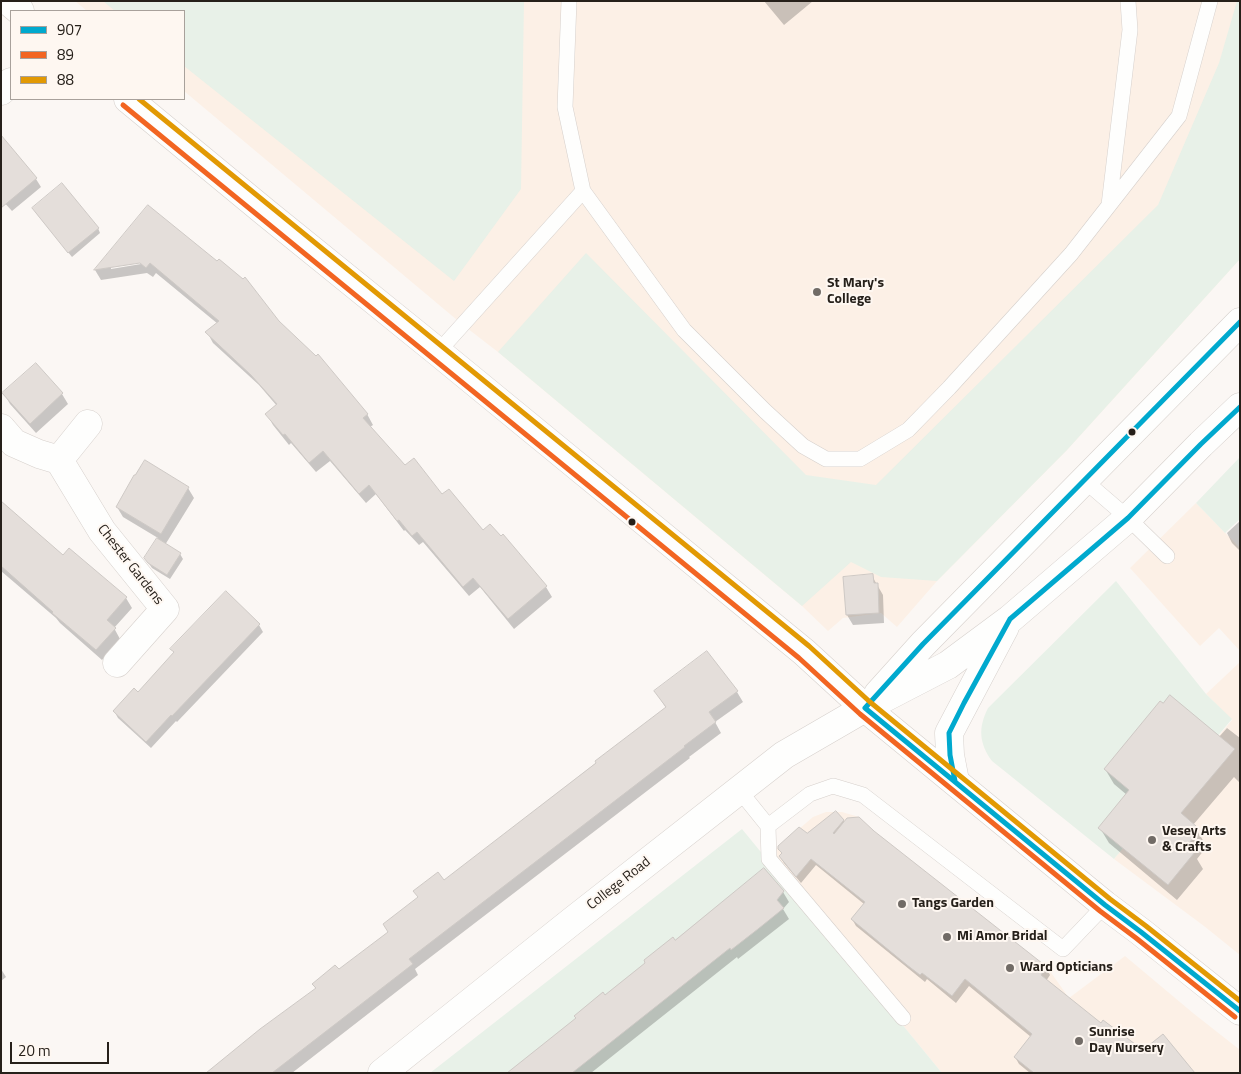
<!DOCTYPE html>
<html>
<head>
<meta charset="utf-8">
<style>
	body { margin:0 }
	#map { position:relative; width:1241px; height:1074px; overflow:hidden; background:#fbf7f4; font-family:"Titillium Web",sans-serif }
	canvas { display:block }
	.frame { position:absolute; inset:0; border:2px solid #26201a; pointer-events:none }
	.legend { position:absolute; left:10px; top:10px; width:175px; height:90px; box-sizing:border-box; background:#fef7f1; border:1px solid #a8a19b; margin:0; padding:6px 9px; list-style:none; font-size:15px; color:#26201a }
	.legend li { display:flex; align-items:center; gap:10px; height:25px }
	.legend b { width:25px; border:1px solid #a8a19b }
	.scale { position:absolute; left:10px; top:1042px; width:99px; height:22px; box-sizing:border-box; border:2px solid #26201a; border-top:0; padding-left:6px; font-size:15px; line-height:18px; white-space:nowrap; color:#26201a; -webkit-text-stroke:4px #fef7f1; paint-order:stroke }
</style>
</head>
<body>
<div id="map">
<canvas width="1241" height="1074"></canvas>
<div class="frame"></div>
<ul class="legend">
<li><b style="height:6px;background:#00a9ce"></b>907</li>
<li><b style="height:6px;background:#f26522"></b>89</li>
<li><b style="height:6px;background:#e29903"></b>88</li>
</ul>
<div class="scale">20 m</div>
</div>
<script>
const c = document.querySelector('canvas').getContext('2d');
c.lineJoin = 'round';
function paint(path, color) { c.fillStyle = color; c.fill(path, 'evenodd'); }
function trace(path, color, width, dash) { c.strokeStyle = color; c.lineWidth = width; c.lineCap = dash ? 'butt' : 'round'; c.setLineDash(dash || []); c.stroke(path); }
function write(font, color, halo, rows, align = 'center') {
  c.font = font + ' "Titillium Web",sans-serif'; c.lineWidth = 4; c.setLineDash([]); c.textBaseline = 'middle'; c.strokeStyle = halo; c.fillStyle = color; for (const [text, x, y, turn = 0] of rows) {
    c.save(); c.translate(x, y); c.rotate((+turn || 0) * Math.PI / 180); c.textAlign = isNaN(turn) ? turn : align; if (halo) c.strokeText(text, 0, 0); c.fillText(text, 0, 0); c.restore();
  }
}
paint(new Path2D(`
	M75 1H1240V259L1067 450 937 581 897 627 881 613 843 618 828 631 802 606 498 352 463 325 184 91V11H87Z
	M1196 503 1240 548V651L1219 628 1200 646 1130 568Z
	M1240 662V955L1204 926 1114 859 1123 848 1098 828 1125 795 1186 775 1232 720 1206 694Z
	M826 812H842L859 817 874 831 1047 967 1069 998 1125 956 1193 1013 1240 1050V1073H942L765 858 813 817Z`), '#fcf0e6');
paint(new Path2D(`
	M103 1H524L521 189 454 281 184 66V11H115Z
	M1237 1H1240V259L1067 450 937 581 881 577 851 562 802 606 498 352 586 253 806 475 876 485 1158 205 1219 63Z
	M1240 457V519L1225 533 1196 503Z
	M1116 581 1206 694 1232 719 1114 859 992 761C979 743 978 728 988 708Z
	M742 829 942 1073H430Z`), '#e8f1e8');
paint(new Path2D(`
	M764 1H813L784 25Z
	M1 137 36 179 41 187 12 211 1 199Z
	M148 207 278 321 367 414 373 425 370 427 404 467 442 496 483 531 501 538 503 536 546 587 552 597 514 629 480 587 469 596 423 542 419 545 405 530 404 531 376 494 366 503 330 461 316 472 291 443 289 445 273 425 267 414 277 406 259 385 213 343 207 332 218 324 156 273 153 277 147 273 101 280 95 270ZM146 261 147 263 111 269V266Z
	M36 213 98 228 100 233 72 257Z
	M36 365 62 394 68 404 36 433 10 404 4 394Z
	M188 488 194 498 165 545 180 554 183 559 170 579 152 568 145 558 158 538 123 517 117 507Z
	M1 503 63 557 126 598 132 608 114 628 120 639 102 660 60 623 56 618 1 571Z
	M1240 521V551L1232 543 1227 533Z
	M872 576 883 595 884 623 853 625 847 615 845 578Z
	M259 625 263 632 177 722 176 721 151 748 118 718 114 711 138 694 175 654 172 649Z
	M655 691 737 692 743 702 715 722 721 733 689 757 690 758 415 969 418 975 292 1073H207L316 989 313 985 339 971 389 932 444 882 666 708Z
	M1227 728 1240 738V783L1234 777 1193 825 1195 827 1204 842 1201 846 1204 850 1197 859 1203 869 1177 900 1109 843 1100 828 1127 795 1114 784 1105 769 1219 737Z
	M843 820 845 823 873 832 1046 968 1050 975 1046 981 1101 1024 1143 1052 1194 1073H1030L1019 1064 1015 1057 1031 1037 969 986 956 1003 927 979 925 982 856 926 852 919 864 904 816 865 801 883 784 863 780 856 807 835Z
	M783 892 789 902 783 909 789 919 738 959 737 957 591 1073H511L675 941Z
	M1 969 6 977 1 981Z`), '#0003');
const building = new Path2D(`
	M1 135 37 178 1 208Z
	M62 183 99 228 68 253 32 208Z
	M148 205 217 261 219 259 243 279 245 277 279 321 316 356 318 354 368 414 363 418 405 465 414 458 442 494 449 489 483 530 490 524 501 536 503 534 547 586 508 619 473 578 463 587 417 532 412 536 399 520 397 521 369 485 359 494 323 451 309 463 285 434 283 435 265 414 277 404 251 375 205 332 219 321 150 263 146 268 140 263 94 270Z
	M36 363 63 393 30 424 2 393Z
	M145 460 189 487 161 534 116 507 134 475H135Z
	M1 501 63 555 69 548 127 597 107 620 116 628 96 650 52 613 53 612 1 566Z
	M157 538 181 553 167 575 148 563 144 558Z
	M873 574 874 583H878L879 613 846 615 843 577Z
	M226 591 260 624 172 716 171 715 146 742 113 711 134 688 138 692 174 652 170 649Z
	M707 651 738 691 709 712 716 722 684 746 685 747 409 959 413 964 272 1073H206L260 1029 316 988 312 984 335 965 339 969 388 932 383 924 418 897 413 891 438 872 444 880 596 763 595 761 666 707 654 691Z
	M1170 695 1235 749 1181 813 1196 826 1192 831 1196 834 1187 846 1195 852 1168 885 1098 828 1129 790 1104 769 1160 701 1163 703Z
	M836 811 844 820 833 833 834 834 847 818 859 817 874 831 1047 967 1041 975 1101 1023 1103 1020 1143 1050 1163 1034 1195 1073H1034L1014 1057 1032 1034 965 979 952 996 922 973 920 975 907 965 851 919 865 902 811 859 796 877 779 856 782 853 778 849V846L799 827 807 833Z
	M764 868 784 891 777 900 784 908 758 929 731 950 730 948 572 1073H507L576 1018 574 1016 603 992 605 995 645 963 644 960 673 937 675 940Z`);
paint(building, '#e4deda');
trace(building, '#cec9c5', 1);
const service = new Path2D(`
	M569 1 565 107 583 191
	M1109 205 1130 30 1128 1
	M438 352 583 191 684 330 765 411 803 446 826 459H860L908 430 949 388 1071 254 1179 116 1210 1
	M1085 481 1128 518 1167 556
	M739 790 768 826 810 794 833 786 863 795 1063 949 1105 905
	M768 826 769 859 903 1018`);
const minor = new Path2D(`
	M1 91 11 82
	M1 428 14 443 39 454 59 460 102 531 165 609 117 663
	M59 460 88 424`);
const primary = new Path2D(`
	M878 694 923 644 1240 322
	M955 781 950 755 949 733 1005 627
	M382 1073 571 922 784 755 865 708 948 665 1010 619 1128 518 1201 444 1240 407`);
const trunk = new Path2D(`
	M8 1 20 11
	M128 99 265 212 438 352 804 652 865 708 1105 905 1141 932 1240 1011`);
trace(service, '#d6d0cc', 16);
trace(minor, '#d6d0cc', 29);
trace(primary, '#d6d0cc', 29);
trace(trunk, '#d6d0cc', 29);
trace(service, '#fefefd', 15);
trace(minor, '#fefefd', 28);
trace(primary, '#fefefd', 28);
trace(trunk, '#fefefd', 28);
trace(new Path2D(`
	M1240 322 923 644 865 708 1105 905 1141 932 1240 1011
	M955 781 950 755 949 733 964 703 1010 619 1128 518 1201 444 1240 407`), '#00a9ce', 5);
trace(new Path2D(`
	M123 105 799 658 860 714 1100 911 1136 938 1235 1017`), '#f26522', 5);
trace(new Path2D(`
	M139 99 809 646 870 702 1110 899 1146 926 1240 1001`), '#e29903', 5);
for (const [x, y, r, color] of [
	[817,292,5,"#716b66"],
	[1132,432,4.5,"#26201a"],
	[632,522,4.5,"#26201a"],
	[1152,840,5,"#716b66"],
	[902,904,5,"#716b66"],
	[947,937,5,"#716b66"],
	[1010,968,5,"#716b66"],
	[1079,1041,5,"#716b66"]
]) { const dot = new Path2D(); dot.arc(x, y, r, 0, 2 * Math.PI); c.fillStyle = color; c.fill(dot); trace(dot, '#fef7f1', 2); }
write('bold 14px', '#26201a', '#fef7f1', [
	["St Mary's",827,284],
	["College",827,300],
	["Vesey Arts",1162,832],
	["& Crafts",1162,848],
	["Tangs Garden",912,904],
	["Mi Amor Bridal",957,937],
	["Ward Opticians",1020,968],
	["Sunrise",1089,1033],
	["Day Nursery",1089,1049]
], 'left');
write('14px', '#26201a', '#fef7f1', [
	["Chester Gardens",130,565,52],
	["College Road",619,884,-38]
]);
</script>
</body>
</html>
